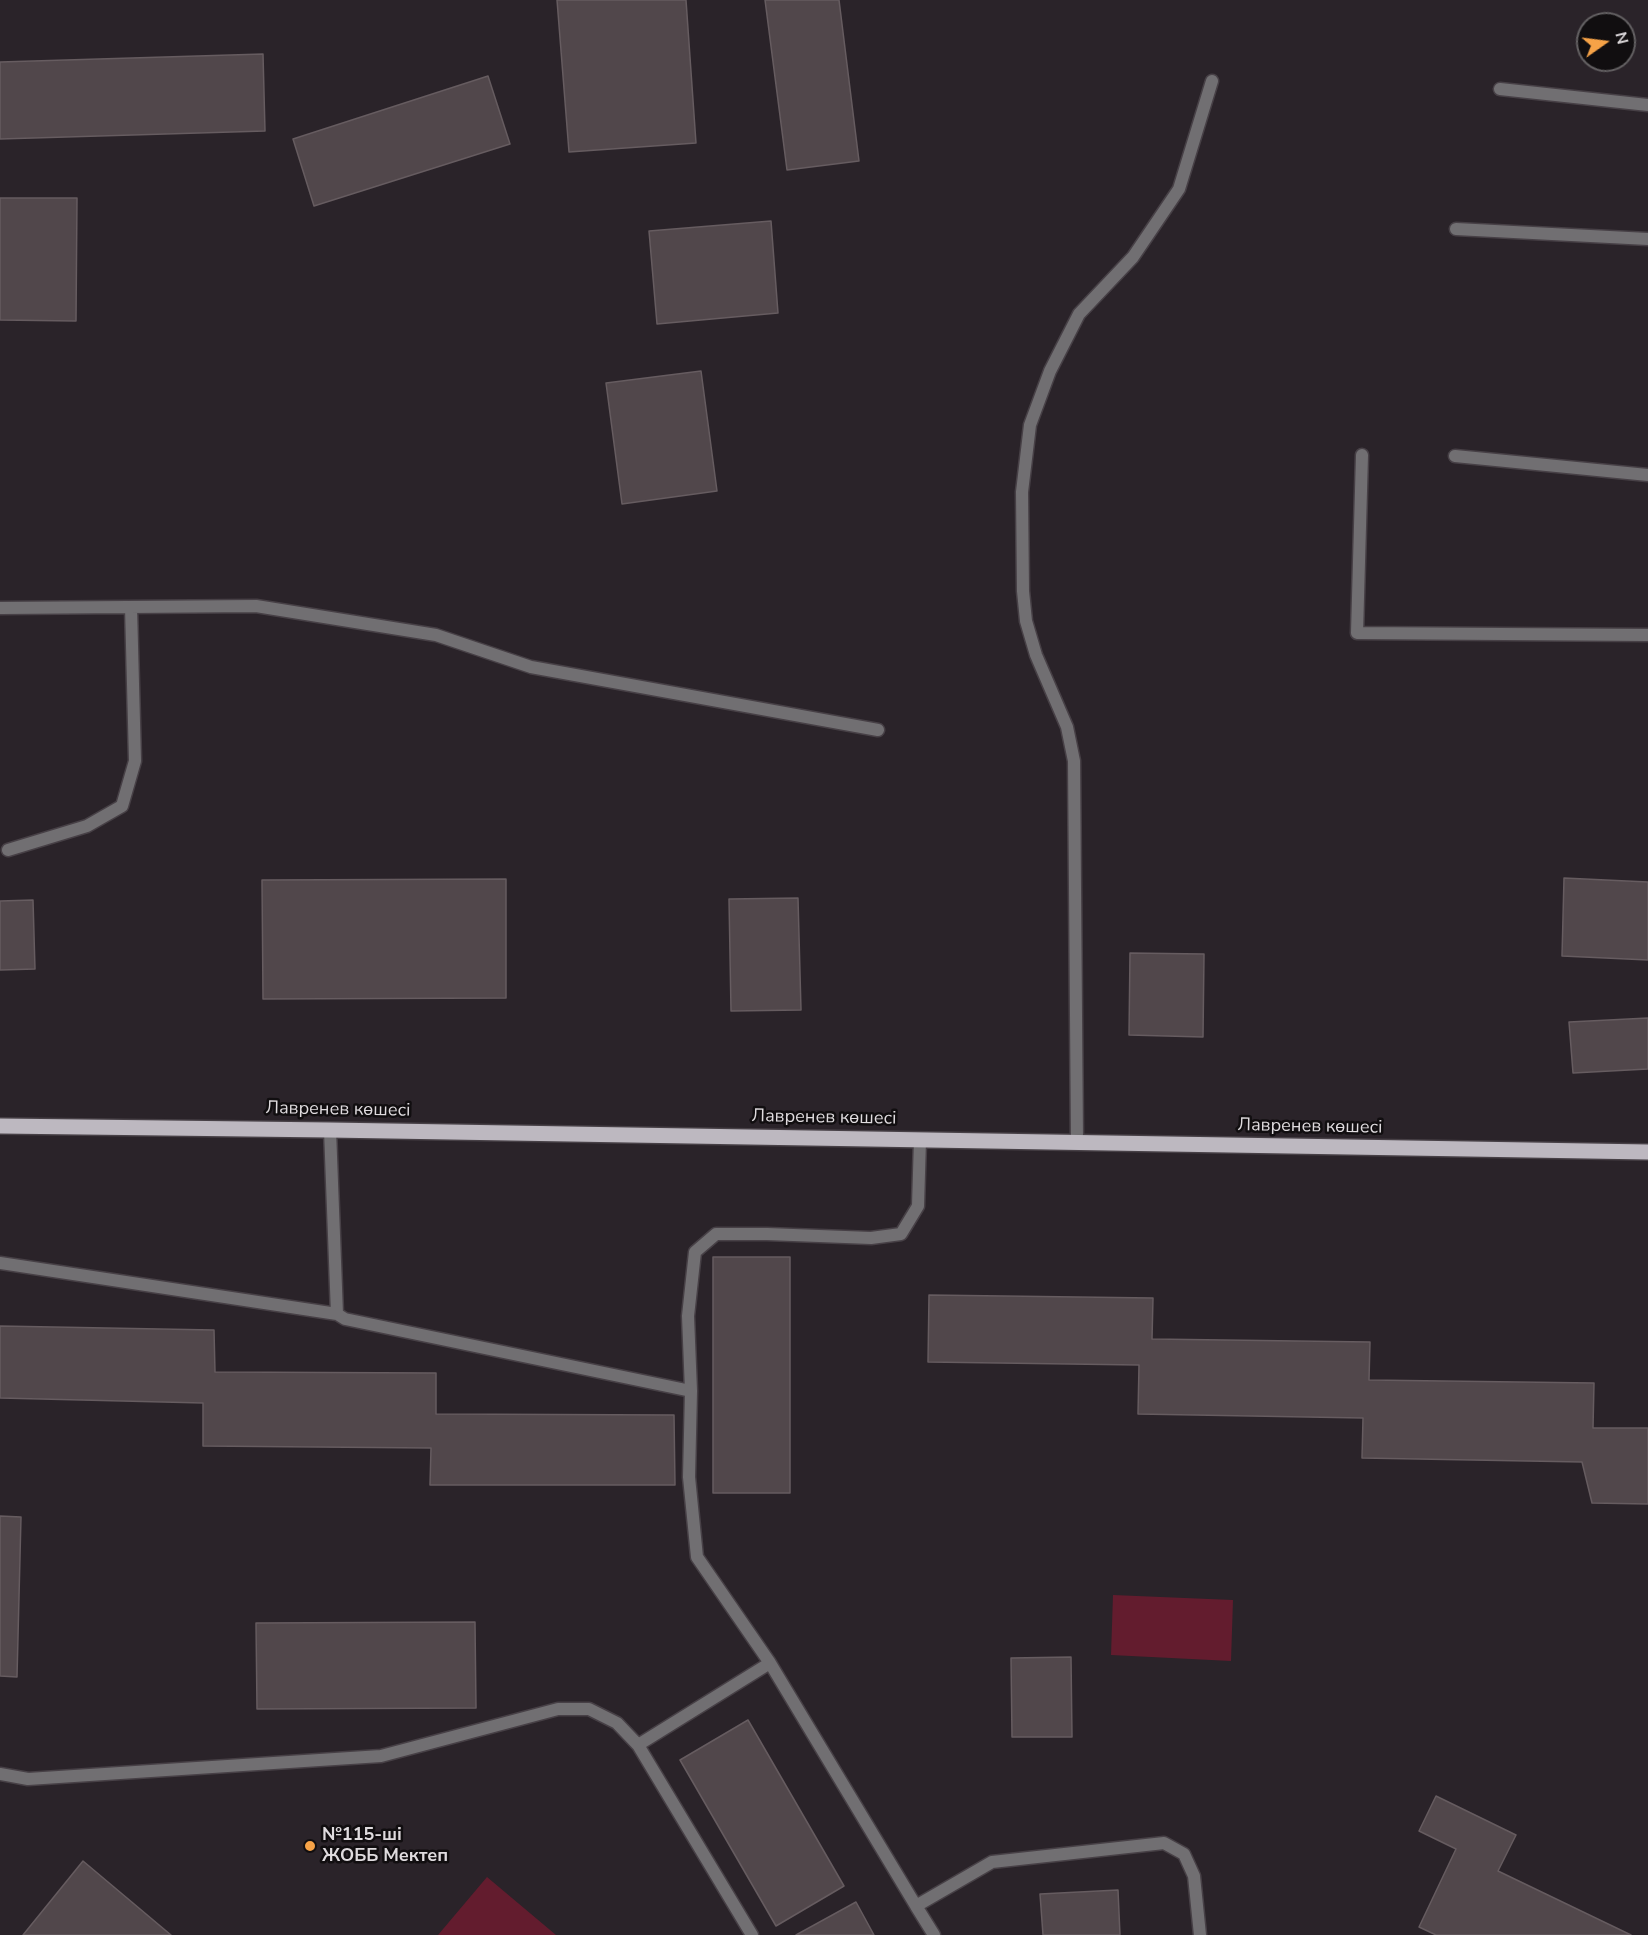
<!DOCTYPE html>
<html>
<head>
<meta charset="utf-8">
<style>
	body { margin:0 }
	#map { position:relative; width:1648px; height:1935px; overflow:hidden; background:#2a2329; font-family:"Nunito Sans",sans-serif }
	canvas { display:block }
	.north { position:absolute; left:1576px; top:12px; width:60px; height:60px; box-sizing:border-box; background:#110e10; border:2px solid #636062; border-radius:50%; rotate:76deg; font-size:16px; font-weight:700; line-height:24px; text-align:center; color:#dfdbde }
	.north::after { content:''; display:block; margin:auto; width:21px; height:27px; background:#f6a247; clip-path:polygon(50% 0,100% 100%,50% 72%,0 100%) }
</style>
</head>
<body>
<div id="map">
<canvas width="1648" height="1935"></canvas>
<div class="north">N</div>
</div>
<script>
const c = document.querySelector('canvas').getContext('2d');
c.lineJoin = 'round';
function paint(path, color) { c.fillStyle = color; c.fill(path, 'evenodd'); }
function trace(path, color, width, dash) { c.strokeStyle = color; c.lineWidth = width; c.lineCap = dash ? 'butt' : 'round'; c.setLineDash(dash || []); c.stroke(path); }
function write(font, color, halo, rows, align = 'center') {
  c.font = font + ' "Nunito Sans",sans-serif'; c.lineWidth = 5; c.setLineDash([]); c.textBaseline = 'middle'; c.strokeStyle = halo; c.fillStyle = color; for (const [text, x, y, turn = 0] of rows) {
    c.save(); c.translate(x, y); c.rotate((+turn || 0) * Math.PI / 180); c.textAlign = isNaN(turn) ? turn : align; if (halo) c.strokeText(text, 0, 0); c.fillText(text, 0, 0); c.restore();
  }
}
paint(new Path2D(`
	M1113 1595 1233 1600 1231 1661 1111 1655Z
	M487 1877 556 1935H438Z`), '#631c2e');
const building = new Path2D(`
	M557 0H686L696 143 569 152Z
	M765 0H839L859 161 787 170Z
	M263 54 265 131 0 139V62Z
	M488 76 510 144 314 206 293 139Z
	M0 198H77L76 321 0 320Z
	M771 221 778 313 657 324 649 231Z
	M701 371 717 491 622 504 606 383Z
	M1564 878 1648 882V960L1562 956Z
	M506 879V998L263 999 262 880Z
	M798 898 801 1010 731 1011 729 899Z
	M33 900 35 969 0 970V901Z
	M1130 953 1204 954 1203 1037 1129 1035Z
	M1648 1018V1069L1573 1073 1569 1022Z
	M713 1257H790V1493H713Z
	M929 1295 1153 1298 1152 1339 1370 1342 1369 1380 1594 1383 1593 1428H1648V1504L1592 1503 1582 1462 1362 1458 1363 1418 1138 1414 1139 1365 928 1362Z
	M0 1326 214 1330 215 1372 436 1373V1414L674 1415 675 1485H430L431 1448 203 1446V1403L0 1398Z
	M0 1516 21 1517 17 1677 0 1676Z
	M475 1622 476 1708 257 1709 256 1623Z
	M1071 1657 1072 1737H1012L1011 1658Z
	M748 1720 844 1886 776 1926 680 1760Z
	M1436 1796 1516 1835 1498 1871 1631 1935H1436L1419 1927 1456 1849 1419 1831Z
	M83 1861 171 1935H23Z
	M1118 1890 1120 1935H1043L1040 1894Z
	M856 1902 874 1935H796Z`);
paint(building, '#51474b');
trace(building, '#665c60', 1.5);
const service = new Path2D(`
	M1500 89 1648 105
	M1456 229 1648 239
	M1362 455 1357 633 1648 635
	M1455 456 1648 475
	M0 608 256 606 436 635 531 667 878 730
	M8 850 87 826 122 806 135 761 131 607
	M330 1130 337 1314 345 1319 691 1391 689 1477 697 1557 770 1663
	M1077 1142 1074 761 1067 727 1036 655 1026 621 1023 591 1022 492 1030 425 1050 371 1079 314 1133 257 1179 189 1212 81
	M0 1263 337 1314
	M691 1391 688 1316 695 1252 716 1234H767L871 1238 901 1234 918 1206 920 1140
	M638 1745 752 1935
	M0 1774 28 1779 381 1756 558 1709H589L617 1723 638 1745 770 1663 916 1906 992 1862 1164 1843 1184 1854 1194 1876 1200 1935
	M916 1906 934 1935`);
const primary = new Path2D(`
	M0 1126 330 1130 1648 1152`);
trace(service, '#474046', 15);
trace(primary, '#474046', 18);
trace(service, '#716f72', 12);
trace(primary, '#bdb8c0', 15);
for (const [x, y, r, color] of [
	[310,1846,6,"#f6a247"]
]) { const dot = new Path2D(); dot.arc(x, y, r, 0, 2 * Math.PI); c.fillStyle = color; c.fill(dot); trace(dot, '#110e10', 2); }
write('18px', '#dfdbde', '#110e10', [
	["Лавренев көшесі",338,1110,1],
	["Лавренев көшесі",824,1118,1],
	["Лавренев көшесі",1310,1127,1]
]);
write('bold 18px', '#dfdbde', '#110e10', [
	["№115-ші",322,1836],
	["ЖОББ Мектеп",322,1857]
], 'left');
</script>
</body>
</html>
